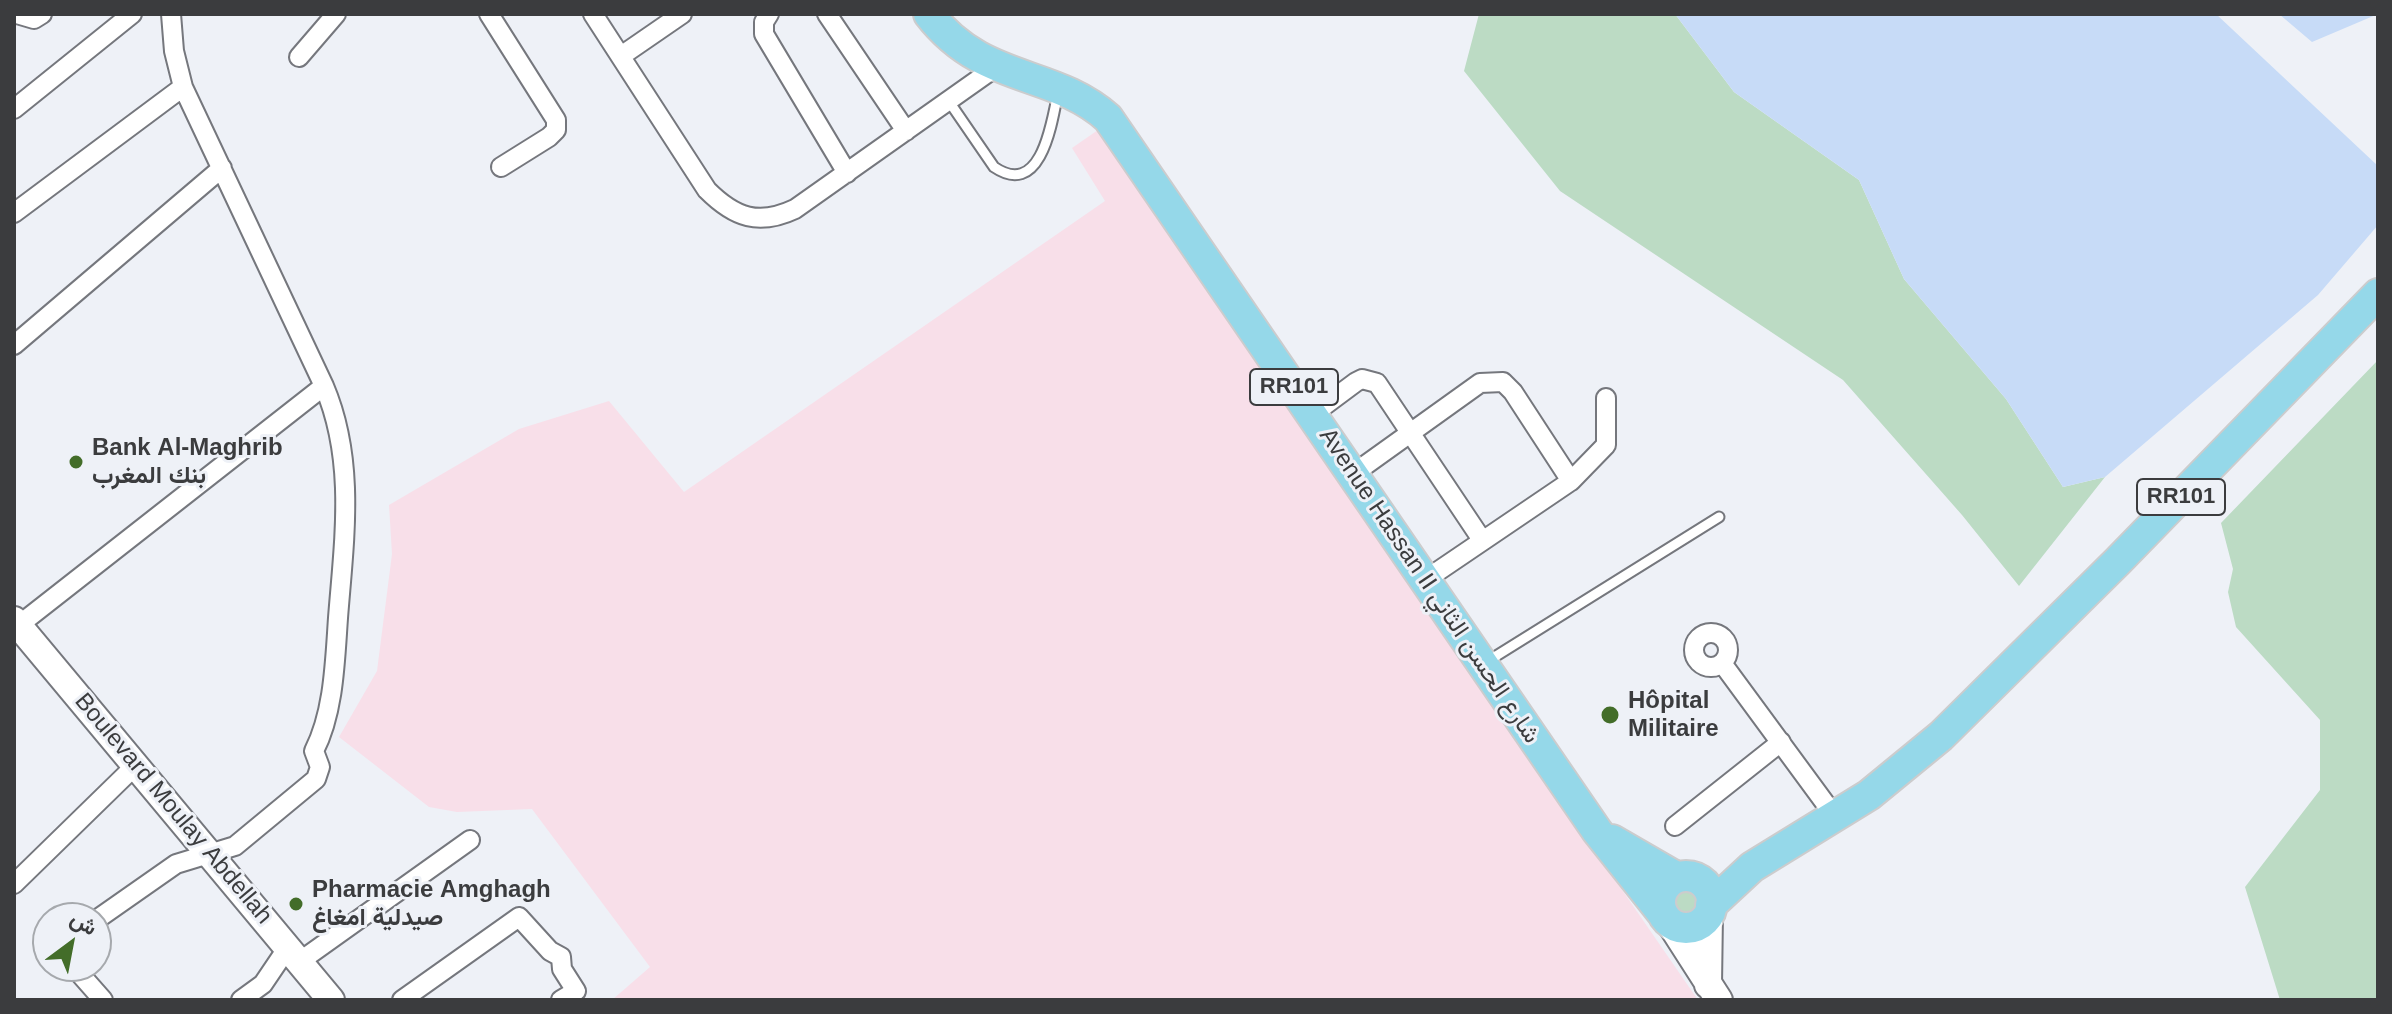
<!DOCTYPE html>
<html>
<head>
<meta charset="utf-8">
<style>
	body { margin:0 }
	#map { position:relative; width:2392px; height:1014px; overflow:hidden; background:#eef1f7; font-family:Helvetica,Vazirmatn,sans-serif }
	canvas { display:block }
	.frame { position:absolute; inset:0; border:16px solid #3b3c3e; pointer-events:none }
	.north { position:absolute; left:32px; top:902px; width:80px; height:80px; box-sizing:border-box; background:#eef1f7; border:2px solid #a6a9ad; border-radius:50%; rotate:32deg; font-size:22px; font-weight:700; line-height:32px; text-align:center; color:#3b3c3e }
	.north::after { content:''; display:block; margin:auto; width:28px; height:36px; background:#436d29; clip-path:polygon(50% 0,100% 100%,50% 72%,0 100%) }
</style>
</head>
<body>
<div id="map">
<canvas width="2392" height="1014"></canvas>
<div class="frame"></div>
<div class="north">ش</div>
</div>
<script>
const c = document.querySelector('canvas').getContext('2d');
c.lineJoin = 'round';
function paint(path, color) { c.fillStyle = color; c.fill(path, 'evenodd'); }
function trace(path, color, width, dash) { c.strokeStyle = color; c.lineWidth = width; c.lineCap = dash ? 'butt' : 'round'; c.setLineDash(dash || []); c.stroke(path); }
function write(font, color, halo, rows, align = 'center') {
  c.font = font + ' Helvetica,Vazirmatn,sans-serif'; c.lineWidth = 6; c.setLineDash([]); c.textBaseline = 'middle'; c.strokeStyle = halo; c.fillStyle = color; for (const [text, x, y, turn = 0] of rows) {
    c.save(); c.translate(x, y); c.rotate((+turn || 0) * Math.PI / 180); c.textAlign = isNaN(turn) ? turn : align; if (halo) c.strokeText(text, 0, 0); c.fillText(text, 0, 0); c.restore();
  }
}
paint(new Path2D(`
	M1098 130 1698 1000H612L650 967 532 809 457 812 429 807 339 737 377 671 392 554 389 505 519 429 609 401 684 492 1105 201 1072 148Z`), '#f8dfe9');
paint(new Path2D(`
	M1479 14H1675L1734 92 1859 180 1904 279 2006 399 2063 487 2105 477 2019 586 1962 515 1843 380 1560 191 1464 71Z
	M2378 360V1000H2280L2245 887 2320 790V720L2236 627 2228 592 2233 569 2221 523Z
	M1673 899a14 14 0 1 1 28 0a14 14 0 1 1-28 0Z`), '#bcdbc4');
paint(new Path2D(`
	M1675 14H2216L2378 166V225L2318 295 2105 477 2063 487 2006 399 1904 279 1859 180 1734 92Z
	M2279 14H2378L2312 42Z`), '#c7dbf7');
const service = new Path2D(`
	M948 100 994 167C1041 199 1052 123 1058 92
	M1488 661 1719 517`);
const minor = new Path2D(`
	M17 14 34 19 42 14
	M489 14 556 120V130L549 137 501 167
	M593 14 707 190C735 218 759 226 795 209L996 67
	M769 14 764 22V34L847 173
	M827 14 906 131
	M621 56 682 14
	M299 57 336 14
	M14 109 132 14
	M14 213 183 87
	M14 345 222 168
	M1313 414 1356 382 1362 379 1377 383 1482 540
	M1353 474 1480 383 1503 382 1513 392 1571 481 1425 580
	M1571 481 1606 445V398
	M19 625 324 386 183 87 174 51 171 14
	M1694 650a17 17 0 1 1 34 0a17 17 0 1 1-34 0Z
	M1722 663 1836 818
	M1675 826 1781 742
	M14 884 137 764
	M96 920 176 864 235 846 316 779 320 767 314 751C334 712 335 661 338 618 344 540 356 461 324 386
	M299 962 470 840
	M73 966 103 1000
	M241 1000 263 984 288 947
	M402 1000 519 917 550 951 561 957 562 969 576 991 561 1000`);
const secondary = new Path2D(`
	M14 620 331 1000
	M1669 922 1719 1000
	M1708 985 1709 914`);
const primary = new Path2D(`
	M929 14C983 84 1053 69 1108 118L1597 831 1663 914
	M1612 840 1676 877
	M1660 902a26 26 0 1 1 52 0a26 26 0 1 1-52 0Z
	M1711 905 1752 867 1869 795 1941 736 2118 561 2378 294`);
trace(service, '#75777d', 13);
trace(minor, '#75777d', 22);
trace(secondary, '#75777d', 30);
trace(primary, '#cccccd', 34);
trace(service, '#fff', 9);
trace(minor, '#fff', 18);
trace(secondary, '#fff', 26);
trace(primary, '#95d8e9', 30);
for (const [x, y, r, color] of [
	[76,462,8,"#436d29"],
	[1610,715,10,"#436d29"],
	[296,904,8,"#436d29"]
]) { const dot = new Path2D(); dot.arc(x, y, r, 0, 2 * Math.PI); c.fillStyle = color; c.fill(dot); trace(dot, '#eef1f7', 3); }
for (const [x, y, w] of [
	[1294,387,88],
	[2181,497,88]
]) { const box = new Path2D(); box.roundRect(x - w / 2, y - 18, w, 36, 6); c.fillStyle = '#eef1f7'; c.fill(box); trace(box, '#3b3c3e', 2); }
write('bold 22px', '#3b3c3e', null, [
	["RR101",1294,387],
	["RR101",2181,497]
]);
write('bold 24px', '#3b3c3e', '#eef1f7', [
	["Bank Al-Maghrib",92,448],
	["بنك المغرب",92,476],
	["Hôpital",1628,701],
	["Militaire",1628,729],
	["Pharmacie Amghagh",312,890],
	["صيدلية امغاغ",312,918]
], 'left');
write('24px', '#3b3c3e', '#eef1f7', [
	["Avenue Hassan II شارع الحسن الثاني",1429,586,56],
	["Boulevard Moulay Abdellah",173,809,50]
]);
</script>
</body>
</html>
